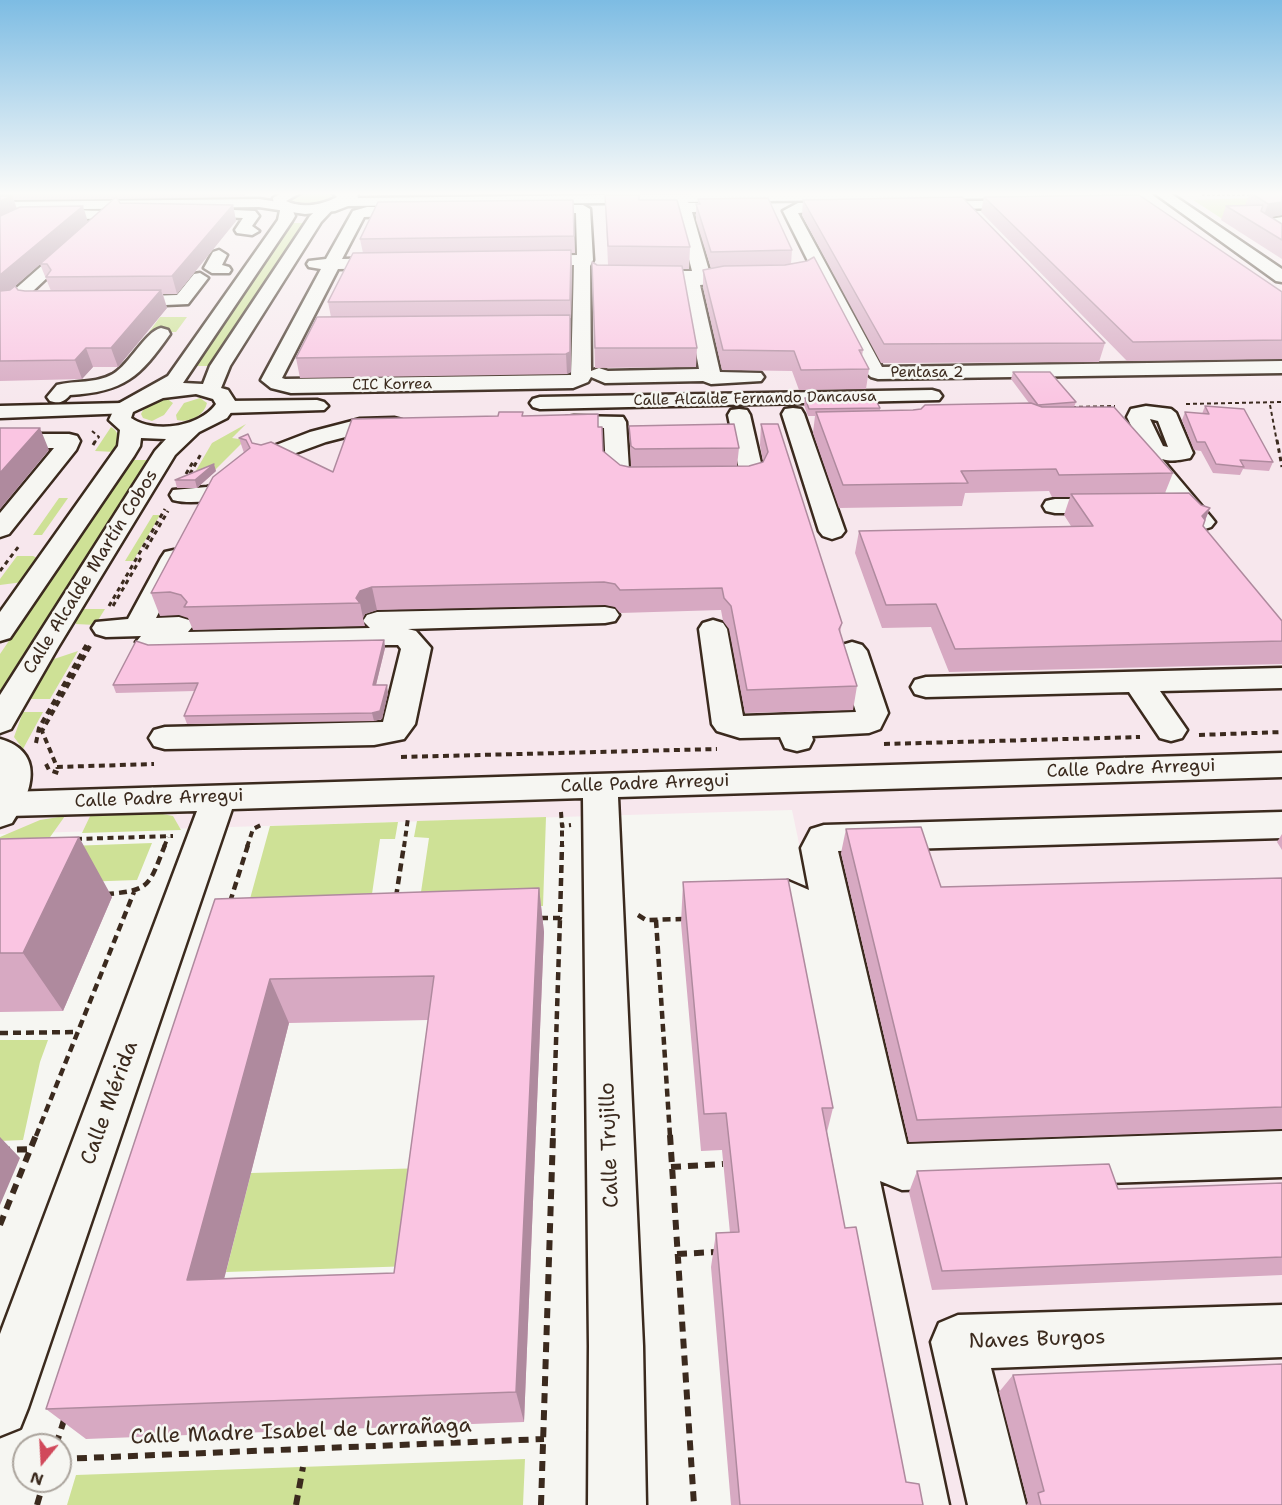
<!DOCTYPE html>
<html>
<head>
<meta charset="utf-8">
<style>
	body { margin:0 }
	#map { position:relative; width:1282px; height:1505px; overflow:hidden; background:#f6f6f2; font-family:"Shantell Sans",sans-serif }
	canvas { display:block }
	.north { position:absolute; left:12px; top:1433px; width:60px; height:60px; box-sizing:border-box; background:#f6f6f2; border:2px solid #aba49d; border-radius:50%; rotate:198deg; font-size:16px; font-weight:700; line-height:24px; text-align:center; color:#3b2a1e }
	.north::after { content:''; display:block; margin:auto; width:21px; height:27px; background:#d1495b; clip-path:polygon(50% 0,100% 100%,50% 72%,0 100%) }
</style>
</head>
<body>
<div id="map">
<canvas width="1282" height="1505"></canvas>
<div class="north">N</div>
</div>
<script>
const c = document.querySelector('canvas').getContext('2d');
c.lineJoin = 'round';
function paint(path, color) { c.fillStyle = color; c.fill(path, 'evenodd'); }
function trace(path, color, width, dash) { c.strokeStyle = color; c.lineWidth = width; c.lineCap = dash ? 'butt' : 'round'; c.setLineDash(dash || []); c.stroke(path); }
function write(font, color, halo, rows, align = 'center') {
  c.font = font + ' "Shantell Sans",sans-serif'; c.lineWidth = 5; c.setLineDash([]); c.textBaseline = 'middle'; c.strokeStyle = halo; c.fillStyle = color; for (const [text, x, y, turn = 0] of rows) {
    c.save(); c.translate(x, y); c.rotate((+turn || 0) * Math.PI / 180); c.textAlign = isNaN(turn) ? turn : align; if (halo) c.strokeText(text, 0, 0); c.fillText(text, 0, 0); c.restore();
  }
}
paint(new Path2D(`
	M0 193H1282V1505H936L792 810 0 834Z`), '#f7e7ed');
paint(new Path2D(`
	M297 193H336L339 194 340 201 299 208 282 199Z
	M1282 197V219L1224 220 1193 200Z
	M292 223H304L210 366H195Z
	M160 317H187L176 332H149Z
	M166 398 173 403 164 415 152 421 143 418 141 414C145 404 156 401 166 398Z
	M200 398 207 403C204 416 189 423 177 420L176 415 184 403Z
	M246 424 232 438 245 440 211 474H194L212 443Z
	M111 427C121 432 118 443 115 452L95 451Z
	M132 460H148L0 691V654Z
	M59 498H68L42 535H33Z
	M153 515H160L133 561H125Z
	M17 556H33L40 559 23 582 0 585V579Z
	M81 609H105L95 625 76 624 75 621Z
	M78 651 50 699H30L54 659Z
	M23 712H43L23 749 14 737Z
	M147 811 173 816 181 830 82 833 92 812Z
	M65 816 43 847 0 882V837L40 820Z
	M546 817 543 906 403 911 421 892 429 838 414 837 417 821Z
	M398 822 395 839H380L372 894 245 917 270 826Z
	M152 843 137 880 51 883 69 846Z
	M0 1040H48L40 1062 23 1140 0 1141Z
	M426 1168 414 1266 226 1272 251 1173Z
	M525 1459 523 1505H67L76 1475Z`), '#cee196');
const minor = new Path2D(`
	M281 193H300L286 201C302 209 322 205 337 197L333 193H348L352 197C338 217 294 216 274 206L273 198Z
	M1154 193H1170L1282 269V282L1276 281Z
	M682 199 689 203H740L747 207 740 211 692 212 710 274 722 275 724 279 722 283 700 285 720 372 761 373 764 377 761 381 711 384 703 381 605 383 591 377 588 382 573 388 291 393 271 388 261 380 321 269 309 267 307 264 309 261 326 259 353 211 367 207H419L426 211 419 215 364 217 342 259 393 258 401 263 393 268 338 269 282 378 285 379 571 375 574 265 528 266 520 261 528 256 577 255 576 213 523 212 521 209 523 206 528 205H583L590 209 593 260 590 266 591 371 599 368 608 371 699 369 683 281H637L629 276 637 271H692L677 212H635L628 208 635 204 675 203Z
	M1028 200 1033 201 1035 204 1033 207 926 210 919 206 926 202Z
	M848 202 855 206 853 209 798 213 882 367 1282 361V373L878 379 871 377 862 369 783 211 798 203Z
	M190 208 255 211 259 216 252 226 259 231 252 235 237 233 235 230 243 218 185 215 183 212Z
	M107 211 112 212 114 215 112 218 26 221C15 224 10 232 0 234V222C21 205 79 211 107 211Z
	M1282 217V225L1278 226 1282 229V240L1257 224 1259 221Z
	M76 238 84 243 81 246 17 306 0 309V299L5 298 71 240Z
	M219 250 227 255 222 265 229 267 231 270 229 273H212L204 268 213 252Z
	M200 273 208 278 188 304 120 307 114 306 111 302 114 298 120 297 177 295 194 274Z
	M161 328 168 330 170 334C140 377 124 392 70 395 64 402 59 404 50 401L47 397 57 385C76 380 95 384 113 374 130 364 145 332 161 328Z
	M932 390 939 392 942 396 939 400 540 409 533 407 530 403 533 399 540 397Z
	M317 400 324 402 328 406 324 410 227 413 220 411 216 407 220 403 227 401Z
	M123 403 130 405 134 409 130 413 0 418V406Z
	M1146 406 1171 409 1176 413 1193 453 1190 458C1180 460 1172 462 1162 459L1211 517 1215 522 1211 527 1202 530 1193 527 1129 448 1132 443 1139 442 1127 417 1131 409ZM1150 419 1158 421 1168 447 1163 446Z
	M793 408 801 409 804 414 845 531 841 536 832 539 823 536 819 531 782 414 785 409Z
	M739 409 747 410 750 415 764 476 760 481C745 485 724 487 709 483L705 478 709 473 739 470 728 415 731 410Z
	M574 416 623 417 626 422 629 469 634 472 658 475 662 480 658 485C641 489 617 488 606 472L604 428 566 427 563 422 566 417Z
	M394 418 402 420 405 425 402 430 361 433 326 442 266 464 258 462 255 457 258 452 310 432 360 419Z
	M0 434H69L77 436 80 441 76 450 9 534 0 537V513L54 448H0Z
	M248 476 256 478 260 483 256 488C230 495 201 507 173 500L170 495 173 490 207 487Z
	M1055 499H1111L1120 501 1123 506 1120 511 1111 513H1055L1046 511 1043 506 1046 501Z
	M174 550 183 552 187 558 156 618 179 617 189 620 193 626 188 632 370 628 363 621 367 615 377 612 605 607 615 609 619 615 615 621 605 623 408 629 416 631 431 648 415 724 404 739 374 745 165 749 154 746 149 738 154 730 165 727 383 722 401 649 398 645H388L151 651 141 648 136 642 141 636 106 637 96 634 92 628 96 622 128 619 161 558 165 552Z
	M713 620 723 623 727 629 743 716 856 712 837 651 842 645 852 642 862 645 867 651 888 713 880 729 869 733 812 736 813 740 809 748 797 751 785 748 780 737 740 738 717 731 712 724 699 629 703 623Z
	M1282 668V688L1160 691 1187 730 1182 738 1171 741 1160 738 1129 692 926 697 915 694 911 687 915 680 926 677Z
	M1282 753V777L618 797 643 1346 646 1505H588L589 1346 583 798 232 809 28 1408 20 1428 0 1436V1334L197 811 8 816 0 814V794L8 792Z
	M1282 812V838L838 851 907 1144 1282 1131V1177L902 1190 880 1181 949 1505H891L783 912 775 907 769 896 775 885 788 881 809 890 801 848 811 829 824 825Z
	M1282 1305V1357L991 1368 1026 1505H968L931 1342 939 1323 958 1315Z`);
const major = new Path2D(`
	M327 204 334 208 321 222 230 366 221 388 228 390 237 404 227 418 199 432 175 455 57 649 11 729 0 733V695L155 451 166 439 141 438 140 446 134 456 10 638 0 641V612L118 446 120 430 109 420 116 405 168 376 278 220 281 206H291L295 216 292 221 183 383 203 384 210 366 310 216 322 205ZM196 394 213 399 216 404C200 427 154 434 131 418L133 412 163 398Z
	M0 739C46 752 32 793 12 823L0 827Z`);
const highway = new Path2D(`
	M347 193H357L358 198 783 193H1106L1099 197 348 206 335 211 305 214 259 207 0 210V202L259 199 305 206 332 203 345 197Z`);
trace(minor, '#3b2a1e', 5);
trace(major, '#3b2a1e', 5);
trace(highway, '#3b2a1e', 5);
trace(new Path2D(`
	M1202 195H1251`), '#3b2a1e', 1.5, [3, 2]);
trace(new Path2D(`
	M1186 404 1282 402
	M1270 405 1277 442
	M1072 407 1115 406
	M92 431 99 437 95 442`), '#3b2a1e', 2, [4, 3]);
trace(new Path2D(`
	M1277 440 1282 467
	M93 445 96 440
	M186 474 194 460
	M190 474 202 452
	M146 549 168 511
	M0 571 19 546
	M109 606 165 509
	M113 606 142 556`), '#3b2a1e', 3, [4.5, 4]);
trace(new Path2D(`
	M90 646 42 731 57 767 154 764
	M1199 735 1282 732
	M36 743 39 728 87 644
	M884 744 1140 737
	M401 757 717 749
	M46 764 49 770 61 774
	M561 812 562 826 571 825
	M76 839 173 836
	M164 847 168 837
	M247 847 253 829 261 825
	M404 847 408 818
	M562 847V826`), '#3b2a1e', 4, [6, 4.5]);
trace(new Path2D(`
	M106 894C151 891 149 885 165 845
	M396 897 404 845
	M230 902 248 845
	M638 915 646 920 685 919
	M540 918H560L562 845
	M656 920 670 1136
	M0 1033 78 1032
	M36 1136 134 892
	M553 1136 560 918`), '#3b2a1e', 4.5, [8, 5]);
trace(new Path2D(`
	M670 1135 694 1505
	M0 1150 31 1149
	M671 1167 723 1164
	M0 1225 36 1135
	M677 1254 716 1252
	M56 1445 64 1420
	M60 1459 544 1439
	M37 1505 44 1481
	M296 1505 303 1467
	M541 1505 553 1135`), '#3b2a1e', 6, [10, 7]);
paint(minor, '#f6f6f2');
paint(major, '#f6f6f2');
paint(highway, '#f6f6f2');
paint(new Path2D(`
	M0 193H247L244 197 117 199 120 203 233 205 236 221 177 294H163L167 308 118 367H93L82 379 0 381ZM114 199 88 222 17 209 14 200ZM64 243 40 264 51 291H25L18 290 15 286Z
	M1102 193H1126L1125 195 1282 292V359L1127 361 981 212 984 197 1101 195Z
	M1250 193H1282V215L1271 217 1282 224V259L1221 220 1226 206 1245 205Z
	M605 195 639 200 690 247 689 269H682L697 348 696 367 595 368 592 262 597 265H608Z
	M698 199 792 250 791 264 863 350 862 356 869 369 866 389 799 390 792 371 722 370 703 287V270L711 268 696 220V204H698Z
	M573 200 575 253H571L572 267 571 318H570L571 372 567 374 300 378 296 358 331 317 328 302 363 253 360 239Z
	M803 200 1105 343 1099 362 881 363 802 215Z
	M1013 372 1076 402 1074 407 1173 473 1165 493 1210 508 1203 526 1282 621V664L949 672 931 627 882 628 855 553 859 531 1071 526 1064 515 1070 497H1052L1049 491 965 493 962 506 839 508 813 433 815 416H808L804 405 805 398 880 408V410H913L1029 403 1011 379Z
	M1205 406 1273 462 1269 471 1243 469 1240 475 1213 473 1201 451 1194 450 1182 420 1185 412 1202 414Z
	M523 412V416L598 427 603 451 620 465 631 467 629 426 739 448 737 466H749L763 462V461L760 445 761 424 842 623 840 633 857 686 853 710 745 713 729 629 723 621 721 610 620 613 615 607 605 605 377 610 365 614 363 618 365 626 193 630 188 618 179 615 160 616 151 593 244 453 239 438 248 434 252 443 333 472 498 416Z
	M216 471 197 488H177L175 480Z
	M384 640 385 648 376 685 388 693 382 719 374 721 187 724 184 716 195 691 116 693 113 685 148 645Z
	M846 829 941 887 1282 878V1129L909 1142 841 853Z
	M1282 834V850L1277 842Z
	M0 839 112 897 63 1011 0 1012Z
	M683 882 833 1108 827 1132 845 1228 906 1482 923 1505H731L711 1267 716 1233H730L722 1150 701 1151 681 923Z
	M539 888 544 932 524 1422 86 1439 46 1409 215 899ZM428 1020 394 1273 224 1278 289 1023Z
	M917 1171 1118 1189 1282 1183V1275L932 1290 909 1192Z
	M1013 1375 1282 1505H1026L1028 1503 999 1392Z`), '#d7a9c2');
paint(new Path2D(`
	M12 196 18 212 0 220V201Z
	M1282 202V215L1263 218 1268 204Z
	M233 205 236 221 177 294 172 276Z
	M83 206 88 222 4 296 0 297V275Z
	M571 250 572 267 571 318 570 300Z
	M161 290 167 308 118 367 111 348Z
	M570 315 571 372 567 374 566 354Z
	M86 348 93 367 82 379 75 360Z
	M40 428 49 450 0 509V473Z
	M214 464 216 471 197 488 195 480Z
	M1210 508 1201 530 1202 516Z
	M372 587 377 610 365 614 363 618 360 603 356 598 360 591Z
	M384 640 385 648 374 693 373 685Z
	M387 685 388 693 382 719 374 721 372 713Z
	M79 837 112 897 63 1011 23 953Z
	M539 888 544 932 524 1422 516 1392Z
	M270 979 289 1023 215 1315 187 1280Z
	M0 1137 20 1158 0 1205Z`), '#af8a9e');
const building = new Path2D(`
	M1251 193H1282V202L1268 204Z
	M605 195H639V200H677L690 247 608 246Z
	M1139 195 1282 292V340L1133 342 984 197Z
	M0 196H12L0 201Z
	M116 197 120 203 233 205 172 276 46 277 51 270 47 264H40Z
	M962 197 1105 343 884 344 803 200Z
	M768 198 792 250 711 252 696 204H700L698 199Z
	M573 200 574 236 360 239 378 202Z
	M1263 205 1261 211 1282 224V240L1226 206Z
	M83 206 0 275V216L20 207Z
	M571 250 570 300 328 302 353 253Z
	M814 257 863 350H859L869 369 801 370 794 351 723 350 703 270 724 266 785 265 807 261Z
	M592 262 597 265 682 266 697 348H595Z
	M15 286 18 290 25 291 161 290 111 348H86L75 360 0 361V291L10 290Z
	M570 315V352L566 354 296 358 317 317Z
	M1013 372H1050L1076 402 1038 405Z
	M874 397 880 408 809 409 805 398Z
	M1031 403 1042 407H1114L1173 473 1059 475 1056 469 961 471 968 483 843 485 816 412 913 410 921 409 925 405Z
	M1205 406 1244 409 1273 462 1240 460 1244 467 1216 464 1205 442H1197L1185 412 1209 414Z
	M499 412H523L522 416 598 414V427H602L603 451 620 465 629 467 749 466 763 462 768 452 761 424H778L842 623 839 629 857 686 747 690 731 606 724 598 722 588 620 590 615 584 604 582 372 587 360 591 356 598 360 603 184 607 187 602 181 595 170 592 151 593 213 477 250 448 246 440 239 438 248 434 252 443 261 445 271 442 333 472 352 419 498 416Z
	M734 424 739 448 635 449 631 446 629 426Z
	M0 428H40L0 473Z
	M214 464 195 480H175Z
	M1189 493 1201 505 1210 508 1202 516 1205 520 1203 526 1282 621V641L955 649 936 604 886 605 859 531 1093 526 1071 494Z
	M384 640 373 685H387L380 711 372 713 184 716 198 683 113 685 136 641 148 645Z
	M921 827 941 887 1282 878V1107L917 1120 846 829Z
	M79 837 23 953H0V839Z
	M788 879 833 1108H822L845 1228 856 1227 906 1482 919 1484 923 1505H740L716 1233 739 1232 726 1113 704 1114 683 882Z
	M539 888 516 1392 46 1409 215 899ZM434 976 394 1273 187 1280 270 979Z
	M1109 1164 1118 1189 1282 1183V1257L942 1271 917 1171Z
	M1282 1364V1505H1041L1038 1493 1044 1491 1013 1375Z`);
paint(building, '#fac5e2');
trace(building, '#af8a9e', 1.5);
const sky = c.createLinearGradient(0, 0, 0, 403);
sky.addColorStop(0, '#7dbce3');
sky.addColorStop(0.48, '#fbfbf9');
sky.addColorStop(1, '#fbfbf900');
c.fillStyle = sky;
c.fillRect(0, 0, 1282, 403);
write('15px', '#3b2a1e', '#f6f6f2', [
	["Pentasa 2",927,373],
	["CIC Korrea",392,385,-1],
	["Calle Alcalde Fernando Dancausa",755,399,-1]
]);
write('18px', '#3b2a1e', '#f6f6f2', [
	["Calle Alcalde Martín Cobos",91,572,-58],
	["Calle Padre Arregui",1131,769,-2],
	["Calle Padre Arregui",645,784,-2],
	["Calle Padre Arregui",159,799,-2]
]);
write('21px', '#3b2a1e', '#f6f6f2', [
	["Calle Mérida",110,1103,-70],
	["Calle Trujillo",610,1145,-92],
	["Naves Burgos",1037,1340,-2],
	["Calle Madre Isabel de Larrañaga",301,1432,-2]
]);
</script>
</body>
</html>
